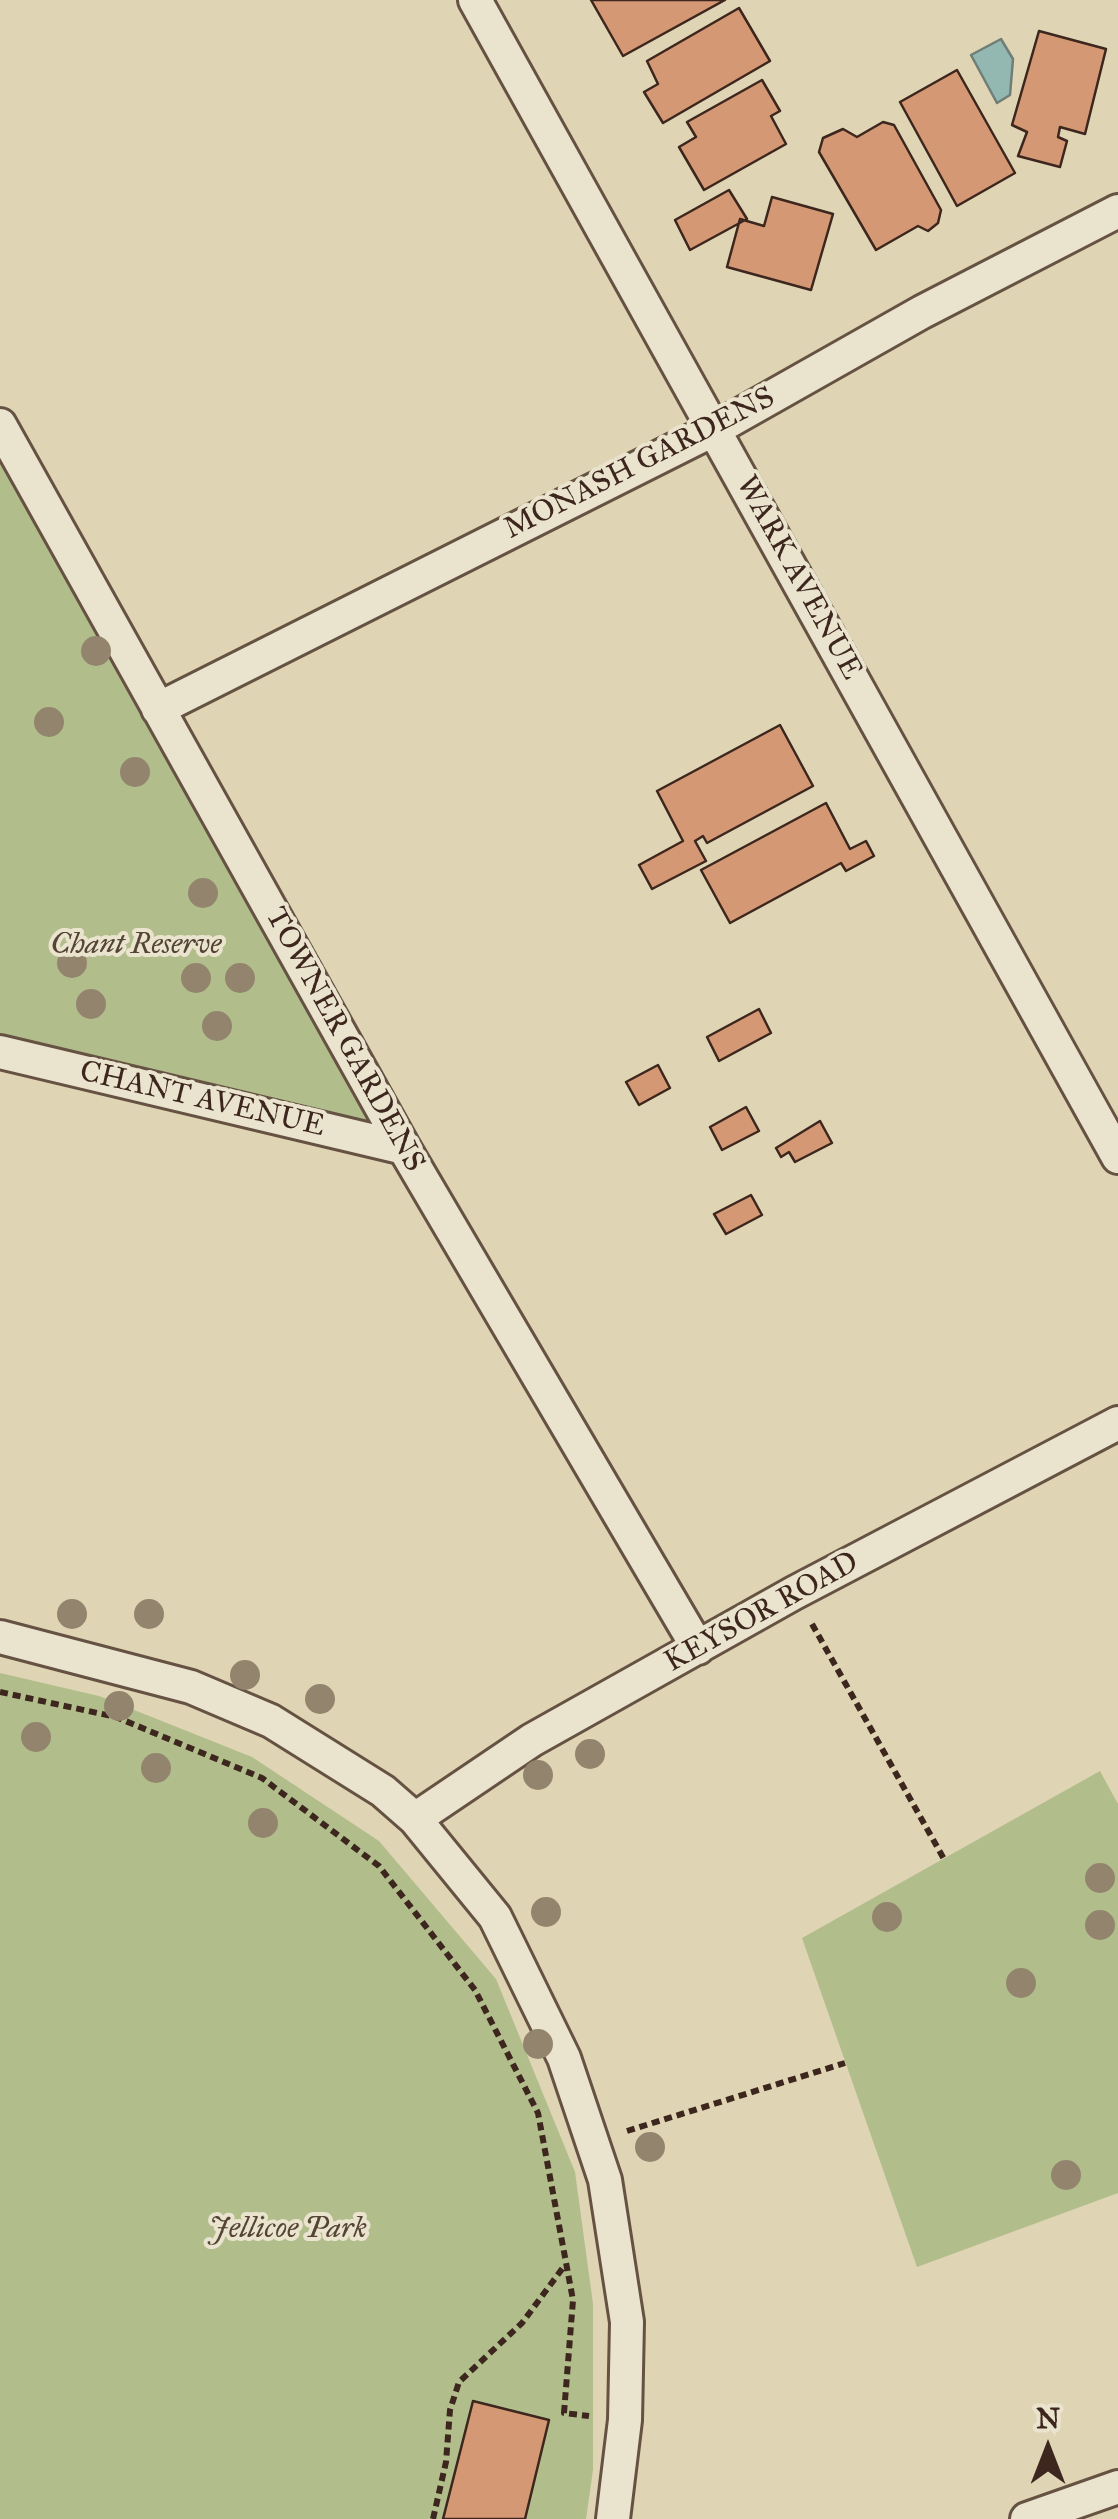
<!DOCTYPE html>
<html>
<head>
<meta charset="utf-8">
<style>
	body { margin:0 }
	#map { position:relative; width:1118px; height:2519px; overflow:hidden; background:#dfd4b3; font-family:"IM FELL Great Primer",serif }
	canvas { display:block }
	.north { position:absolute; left:998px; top:2399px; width:100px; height:100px; -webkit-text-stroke:8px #eae3ce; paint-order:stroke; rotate:0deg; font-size:28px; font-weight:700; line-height:40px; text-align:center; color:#3c261d }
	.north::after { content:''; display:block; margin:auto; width:35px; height:45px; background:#3c261d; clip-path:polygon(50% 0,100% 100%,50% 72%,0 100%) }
</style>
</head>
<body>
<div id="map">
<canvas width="1118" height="2519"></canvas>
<div class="north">N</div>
</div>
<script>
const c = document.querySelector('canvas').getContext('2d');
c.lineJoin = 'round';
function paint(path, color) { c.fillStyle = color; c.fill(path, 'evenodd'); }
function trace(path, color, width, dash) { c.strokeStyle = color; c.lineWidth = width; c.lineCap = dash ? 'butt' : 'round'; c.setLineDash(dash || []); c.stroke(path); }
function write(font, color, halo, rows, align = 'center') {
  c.font = font + ' "IM FELL Great Primer",serif'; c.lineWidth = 8; c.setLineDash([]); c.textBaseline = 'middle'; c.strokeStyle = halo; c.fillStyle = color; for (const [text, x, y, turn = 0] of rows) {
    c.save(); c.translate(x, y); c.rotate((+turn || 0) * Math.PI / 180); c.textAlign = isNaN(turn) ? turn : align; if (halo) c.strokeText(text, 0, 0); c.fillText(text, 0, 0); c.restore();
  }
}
paint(new Path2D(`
	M0 425 404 1148 0 1052Z
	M0 1673 99 1696 252 1757 379 1841 496 1979 575 2172 593 2304V2470L586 2519H0Z
	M1100 1771 1118 1804V2193L917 2267 802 1938Z`), '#b2bd8c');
const water = new Path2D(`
	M1001 39 1013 59 1010 95 997 103 971 55Z`);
paint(water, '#93b8b1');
trace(water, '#707e76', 2.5);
const building = new Path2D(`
	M591 0H725L623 56Z
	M739 8 770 61 663 123 644 92 658 84 647 61Z
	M1039 31 1106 49 1085 134 1060 127 1058 137 1067 141 1060 167 1018 156 1027 132 1012 125Z
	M957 70 1015 173 957 206 900 102Z
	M762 80 780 111 771 116 786 144 704 190 679 147 696 137 687 122Z
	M883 122 894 125 941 210 938 223 928 231 918 226 876 250 819 152 823 138 843 129 857 137Z
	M729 190 747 219 690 250 675 220Z
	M772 197 833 214 811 290 727 267 740 219 764 226Z
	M780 725 813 786 707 843 703 836 695 841 706 861 652 889 639 865 683 841 657 791Z
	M826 803 850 849 866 841 874 856 846 871 841 863 730 923 701 870Z
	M759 1009 771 1033 719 1061 707 1037Z
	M658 1065 670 1088 639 1105 626 1082Z
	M746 1107 759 1131 722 1150 710 1127Z
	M820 1121 832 1143 795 1162 789 1152 781 1157 776 1148Z
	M751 1195 762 1215 726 1234 714 1214Z
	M473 2401 549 2420 525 2519H443Z`);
paint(building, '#d49974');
trace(building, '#3c261d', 2.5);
const minor = new Path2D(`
	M475 0 1118 1157
	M0 425 404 1148 698 1648
	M158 709 715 429 922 312 1118 211
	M0 1052 404 1148
	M0 1637 191 1687 271 1721 383 1791 415 1819 495 1917 564 2058 605 2180 627 2322 625 2420 613 2519
	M415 1819 532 1740 794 1593 1118 1423
	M1027 2519 1118 2487`);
trace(minor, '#655242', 38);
trace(new Path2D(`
	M812 1624 944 1859
	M0 1692 116 1717 262 1778 379 1866 475 1990 538 2113 573 2300 564 2413 589 2416
	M627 2131 845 2063
	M433 2519 446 2462 450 2410 459 2382 522 2323 565 2265`), '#3c261d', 6, [8, 5]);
trace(minor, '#eae3ce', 32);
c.fillStyle = '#93856d';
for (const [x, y] of [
	[96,651],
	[49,722],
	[135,772],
	[203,893],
	[72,963],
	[196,978],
	[240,978],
	[91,1004],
	[217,1026],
	[72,1614],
	[149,1614],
	[245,1675],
	[320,1699],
	[119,1706],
	[36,1737],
	[590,1754],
	[156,1768],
	[538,1775],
	[263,1823],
	[1100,1878],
	[546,1912],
	[887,1917],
	[1100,1925],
	[1021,1983],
	[538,2044],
	[650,2147],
	[1066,2175]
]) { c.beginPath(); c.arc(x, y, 15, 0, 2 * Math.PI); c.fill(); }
write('30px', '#3c261d', '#eae3ce', [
	["MONASH GARDENS",640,464,-27],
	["WARK AVENUE",798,578,61],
	["TOWNER GARDENS",344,1040,61],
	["CHANT AVENUE",202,1100,13],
	["KEYSOR ROAD",762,1613,-29]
]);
write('italic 30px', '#544433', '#eae3ce', [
	["Chant Reserve",136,946],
	["Jellicoe Park",288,2230]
]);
</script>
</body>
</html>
